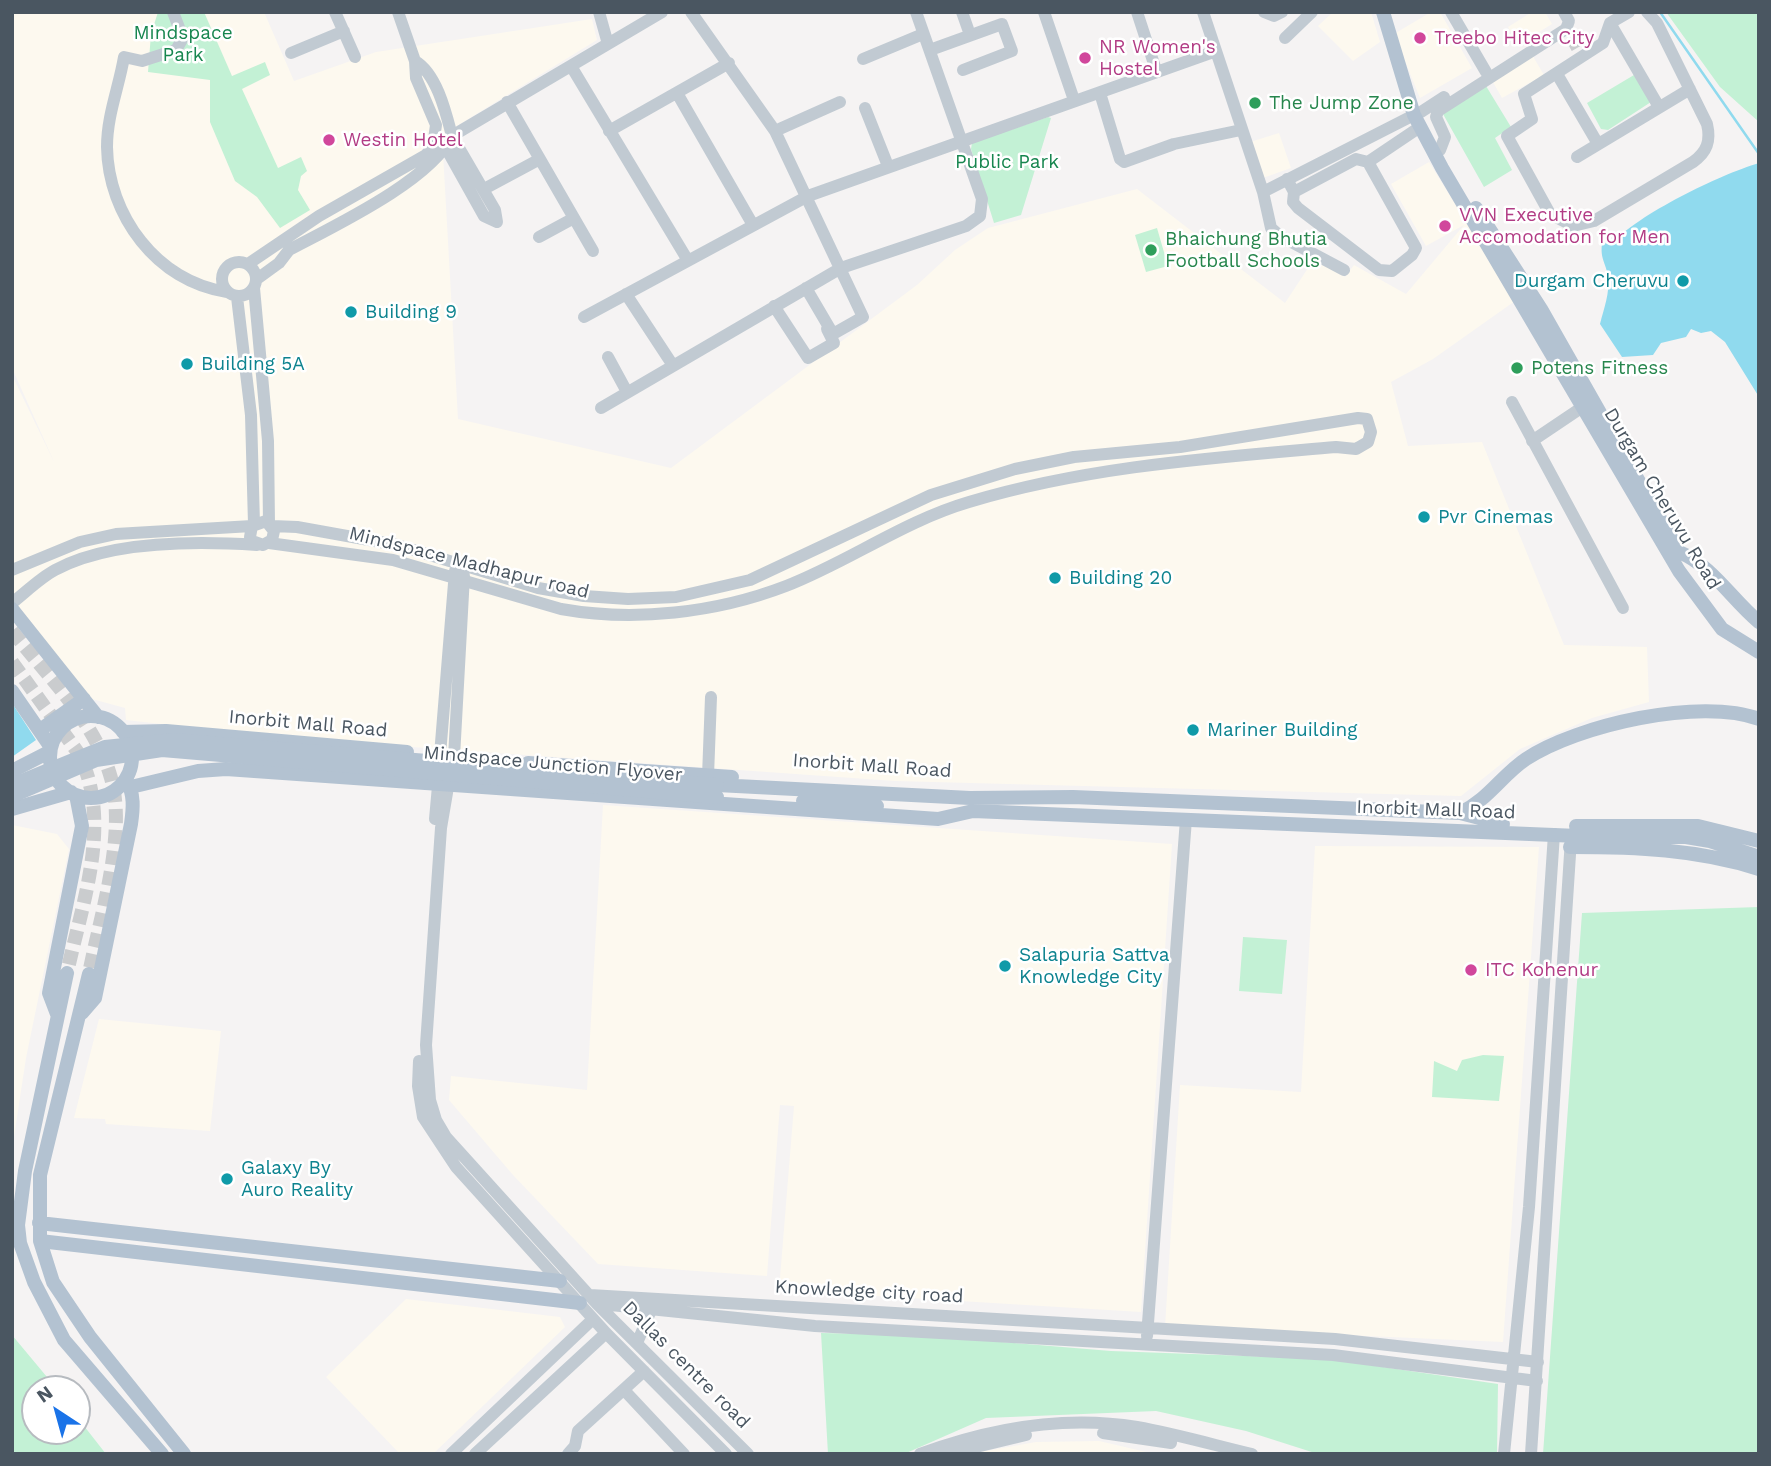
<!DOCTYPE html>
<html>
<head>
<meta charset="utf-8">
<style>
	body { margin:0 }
	#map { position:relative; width:1771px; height:1466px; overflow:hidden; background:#f5f3f3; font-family:"Work Sans",sans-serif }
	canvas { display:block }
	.frame { position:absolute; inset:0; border:14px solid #4a5661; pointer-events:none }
	.north { position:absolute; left:21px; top:1375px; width:70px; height:70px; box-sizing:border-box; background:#fff; border:2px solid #b7bbc0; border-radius:50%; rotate:324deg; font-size:19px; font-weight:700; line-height:28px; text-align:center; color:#4a5661 }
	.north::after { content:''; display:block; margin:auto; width:24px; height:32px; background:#1a73e8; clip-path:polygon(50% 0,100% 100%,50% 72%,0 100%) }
</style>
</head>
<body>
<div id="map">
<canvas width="1771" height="1466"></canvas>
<div class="frame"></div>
<div class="north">N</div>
</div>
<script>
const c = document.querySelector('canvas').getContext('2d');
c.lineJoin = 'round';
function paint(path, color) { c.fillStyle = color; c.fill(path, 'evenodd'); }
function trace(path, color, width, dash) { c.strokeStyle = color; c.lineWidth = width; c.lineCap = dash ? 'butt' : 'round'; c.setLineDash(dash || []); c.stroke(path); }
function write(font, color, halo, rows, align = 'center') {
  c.font = font + ' "Work Sans",sans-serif'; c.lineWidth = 5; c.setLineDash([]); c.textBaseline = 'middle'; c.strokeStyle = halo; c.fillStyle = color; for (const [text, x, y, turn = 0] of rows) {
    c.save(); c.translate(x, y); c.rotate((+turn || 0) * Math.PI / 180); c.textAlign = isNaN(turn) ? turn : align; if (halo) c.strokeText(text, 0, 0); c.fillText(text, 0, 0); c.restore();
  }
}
paint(new Path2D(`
	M12 12H264L294 81 376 52 592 19 597 40 442 135 458 419 671 468 917 285 955 250 988 228 1137 189 1285 303 1314 259 1345 277 1354 265 1406 294 1464 225 1426 246 1391 184 1429 162 1515 301 1433 359 1391 382 1408 446 1482 442 1564 645 1647 647 1649 702 1592 718 1520 749 1461 796 895 781 284 738 126 720 125 708 92 699 12 613V375L55 464 12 368Z
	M1333 12H1371L1380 42 1353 61 1318 26Z
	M1431 12H1440L1472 68 1420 98 1394 34Z
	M1532 12H1545L1552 24 1518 45 1508 27Z
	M1531 53 1544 75 1502 98 1490 77Z
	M1279 133 1291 168 1260 179 1247 143Z
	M603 805 1172 844 1141 1312 779 1290 794 1106 780 1105 767 1276 598 1264 513 1175 449 1100 451 1076 587 1090Z
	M12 825 57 834 69 849 26 1058 12 1150Z
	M1315 846 1539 847 1503 1342 1165 1327 1180 1085 1301 1092Z
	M99 1019 221 1031 210 1131 106 1124 105 1119 74 1118Z
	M406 1299 560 1317 565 1327 433 1454H400L326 1377Z
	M1099 1441 1155 1454H969L1036 1442Z`), '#fdf9ef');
paint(new Path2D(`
	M158 12H204L232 76 265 62 270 75 242 89 278 168 301 157 307 171 301 176 298 190 310 210 280 228 257 197 235 181 210 122V80L148 72 151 34Z
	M1666 12H1759V122L1720 87Z
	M1634 75 1651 102 1608 130 1601 129 1587 103Z
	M1486 86 1511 127 1495 138 1512 170 1484 187 1443 114Z
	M1048 117 1051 118 1021 215 994 223 971 149 972 143Z
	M1157 228 1168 266 1146 272 1135 235Z
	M1759 907V1454H1543L1582 913Z
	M1243 937 1287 940 1282 994 1239 991Z
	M1483 1055 1504 1056 1499 1101 1432 1097 1434 1061 1457 1071 1462 1060Z
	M821 1333 917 1335 1111 1351 1329 1359 1498 1384 1497 1454H1318L1246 1431 1156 1411 986 1418 904 1454H828Z
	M12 1335 57 1389H35V1431H77V1417L106 1454H12Z`), '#c3f1d5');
paint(new Path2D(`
	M1759 163V397L1725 342 1711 331 1701 333 1691 329 1686 337 1661 343 1653 355 1622 357 1600 324C1604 308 1610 293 1608 277 1606 262 1600 260 1602 243L1611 244C1639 214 1719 175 1759 163Z
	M12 703 36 740 12 757Z`), '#90daee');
trace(new Path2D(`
	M1660 12 1759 154`), '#90daee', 2.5);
trace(new Path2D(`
	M1572 39 1577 48`), '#caccce', 12, [12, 6]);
trace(new Path2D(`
	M12 631C47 675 96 723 111 778 127 835 100 916 89 974
	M12 662 79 754C113 823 82 903 67 973`), '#caccce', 14, [14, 7]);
trace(new Path2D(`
	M173 12 183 38 176 50 142 61 124 57C119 87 107 115 107 147 108 215 157 282 227 292
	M335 12 355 57
	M599 12 608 44
	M691 12 775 131 863 317 833 334 806 288
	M962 12 968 29
	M1044 12 1074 100
	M1137 12 1156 70
	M1203 12 1263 192 1271 228 1280 236 1344 270
	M1264 12 1274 16 1282 12
	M1451 12 1486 72
	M1629 12 1610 23 1603 43 1524 94 1532 119 1507 136 1550 214 1573 226 1594 221 1693 162C1707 152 1711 141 1707 124L1657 23 1647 12
	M1610 23 1659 107
	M1285 38 1312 12
	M930 50 1002 24 1012 51 963 70
	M291 53 344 31
	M863 59 923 34
	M571 66 687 259
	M1557 74 1598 144
	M677 93 753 225
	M1100 93 1120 159 1124 162 1174 144 1241 130
	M507 102 593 251
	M865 108 888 166
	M1421 112 1444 97
	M609 131 729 63
	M775 131 840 102
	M446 148 484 216 497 222
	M1440 150 1445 137 1436 117 1438 111 1566 29 1569 21 1564 12
	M1577 157 1690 89
	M1287 179 1294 192 1293 202 1298 208 1379 270 1392 271 1412 255 1416 248 1368 162 1420 127
	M484 189 540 159
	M1263 192 1414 115
	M1294 192 1356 159 1368 162
	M497 222 495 210 452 136 662 12
	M539 237 574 218
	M222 279a17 17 0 1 1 34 0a17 17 0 1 1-34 0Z
	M248 264 319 216 426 155 433 146 436 125 416 78 415 61 398 12
	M257 279 279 263 289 250C334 226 430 181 452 136 446 113 437 74 415 61
	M254 288 268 441 269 524
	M626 294 672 364
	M237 297 251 415 254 524
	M774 306 808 358 834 343 827 329
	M584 317 808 196 1216 51
	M608 357 627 392
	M1512 402 1623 608
	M601 408 841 268 966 226 980 216 982 199 916 12
	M1532 441 1590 402
	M269 543 393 560 561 609C634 622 716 613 786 586 848 562 904 521 969 502 1089 466 1212 458 1336 447L1356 449 1368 442 1371 432 1367 419 1358 418 1180 447 1074 457 1015 469 931 495 750 580 676 597 628 599 584 596 538 588 397 545 297 527 272 526
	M12 570 80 542 116 534 252 526 266 521 274 531 272 540 263 545 252 541 250 537 252 526
	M12 603C26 592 40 578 55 570 109 541 197 541 257 545
	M440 755 455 571
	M454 757 464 576
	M708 776 711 697
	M448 787 441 828 426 1045 430 1100 436 1120 446 1137 597 1304 748 1454
	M435 819 438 786
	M419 1061 418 1086 423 1117 456 1167 606 1333 726 1454
	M590 1295 1335 1339 1538 1362
	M601 1304 815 1326 1333 1355 1537 1381
	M1147 1336 1186 819
	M637 1343 652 1308
	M624 1390 684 1454
	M1103 1433 1171 1443
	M451 1454 593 1319
	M475 1454 606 1333
	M568 1454 575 1446 578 1431 644 1371
	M920 1454C988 1429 1064 1415 1137 1427 1176 1434 1214 1445 1252 1454
	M947 1454 1026 1435
	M1504 1454 1529 1207 1554 834
	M1531 1454 1571 839`), '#c1cad2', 12);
trace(new Path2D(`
	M1383 12 1414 115 1442 168 1679 571 1722 629 1759 652
	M1476 208 1541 309 1679 552C1713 566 1731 599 1759 622
	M12 609 98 717
	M12 691 50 746
	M50 757a41 41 0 1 1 82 0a41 41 0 1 1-82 0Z
	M40 730 84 699
	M123 732 166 731 407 752
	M528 763 732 777
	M12 771 49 752
	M717 785 970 798 1073 797 1460 813C1488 800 1502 775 1526 759 1577 725 1701 697 1759 719
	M131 787 198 771 226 769 938 819 973 811 1578 836 1686 837 1710 841 1759 857
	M803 801 877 806
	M12 809 71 792
	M1460 813 1503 824
	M1576 826H1698L1759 841
	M1570 847C1635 847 1697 849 1759 869
	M67 973 25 1171 18 1225 20 1243 34 1282 64 1340 162 1454
	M89 974 40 1175V1241L53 1282 90 1337 184 1454
	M82 1013 95 998 131 824C133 810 135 793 126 781
	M57 1014 49 993 82 826 76 795
	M39 1223 560 1281
	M40 1241 580 1303`), '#b3c2d1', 14);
trace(new Path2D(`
	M12 785 105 747 173 740 717 785
	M12 796 96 760 162 750 717 797`), '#b3c2d1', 14);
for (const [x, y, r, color] of [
	[1420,38,7,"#d1479c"],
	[1085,58,7,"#d1479c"],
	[1255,103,7,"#2e9e5b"],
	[329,140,7,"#d1479c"],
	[1445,226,7,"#d1479c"],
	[1151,250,7,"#2e9e5b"],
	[1683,281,7,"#0f9aa8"],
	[351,312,7,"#0f9aa8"],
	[187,364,7,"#0f9aa8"],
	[1517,368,7,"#2e9e5b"],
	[1424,517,7,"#0f9aa8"],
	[1055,578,7,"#0f9aa8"],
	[1193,730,7,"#0f9aa8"],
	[1005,966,7,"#0f9aa8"],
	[1471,970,7,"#d1479c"],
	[227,1179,7,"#0f9aa8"]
]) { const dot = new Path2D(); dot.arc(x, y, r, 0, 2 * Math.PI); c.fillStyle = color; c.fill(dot); trace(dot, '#fff', 2.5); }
write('19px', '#17864f', '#fff', [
	["Mindspace",183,33],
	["Park",183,55],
	["Public Park",1007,162]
]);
write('19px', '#b23c85', '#fff', [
	["Treebo Hitec City",1434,38],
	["NR Women's",1099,47],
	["Hostel",1099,69],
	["Westin Hotel",343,140],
	["VVN Executive",1459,215],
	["Accomodation for Men",1459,237],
	["ITC Kohenur",1485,970]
], 'left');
write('19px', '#27864d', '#fff', [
	["The Jump Zone",1269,103],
	["Bhaichung Bhutia",1165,239],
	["Football Schools",1165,261],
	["Potens Fitness",1531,368]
], 'left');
write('19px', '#0d838f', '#fff', [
	["Durgam Cheruvu",1669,281,"right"],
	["Building 9",365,312],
	["Building 5A",201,364],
	["Pvr Cinemas",1438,517],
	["Building 20",1069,578],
	["Mariner Building",1207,730],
	["Salapuria Sattva",1019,955],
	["Knowledge City",1019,977],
	["Galaxy By",241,1168],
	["Auro Reality",241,1190]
], 'left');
write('19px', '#4a5661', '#fff', [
	["Durgam Cheruvu Road",1662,499,59],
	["Mindspace Madhapur road",469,563,14],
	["Inorbit Mall Road",308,724,5],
	["Mindspace Junction Flyover",553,764,5],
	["Inorbit Mall Road",872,766,4],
	["Inorbit Mall Road",1436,810,2],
	["Knowledge city road",869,1292,3],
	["Dallas centre road",686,1365,45]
]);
</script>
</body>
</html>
